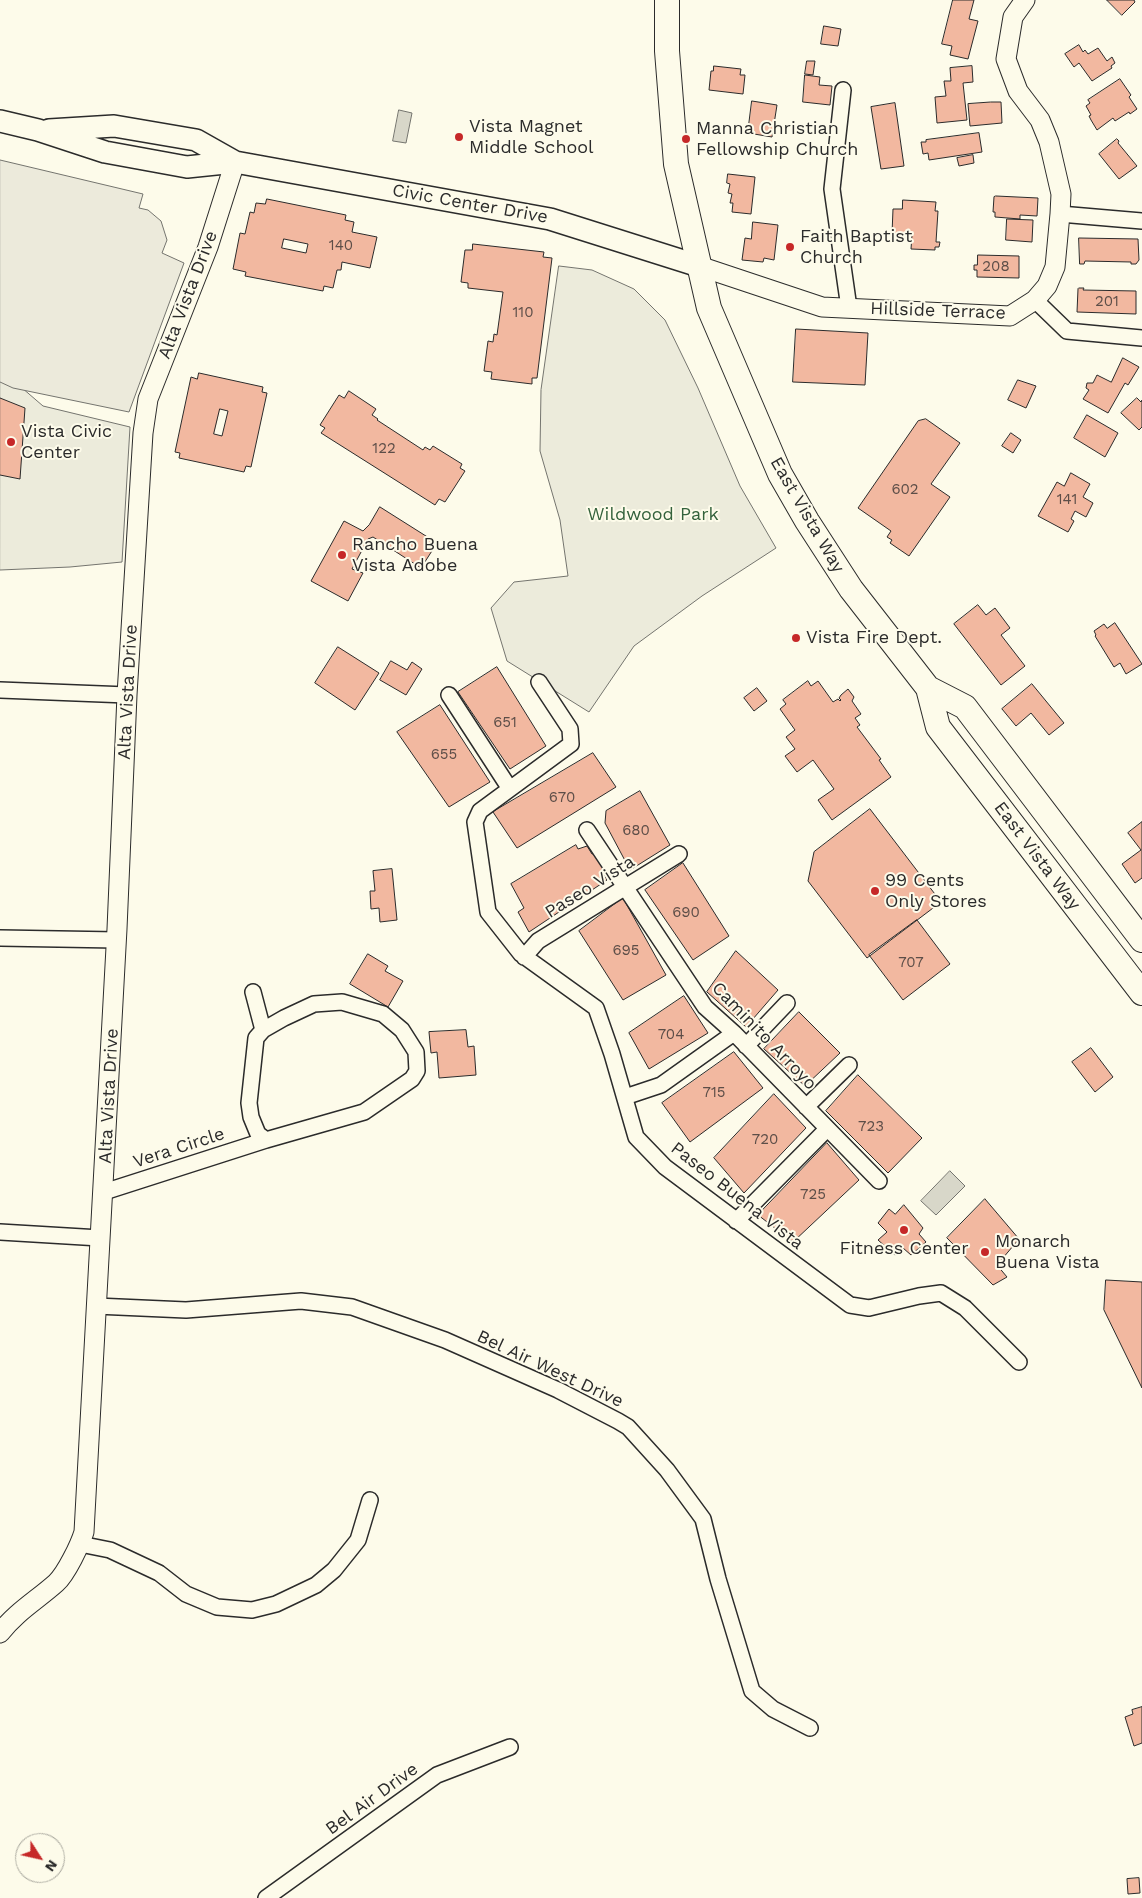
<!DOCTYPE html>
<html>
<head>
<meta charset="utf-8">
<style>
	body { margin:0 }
	#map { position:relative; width:1142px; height:1898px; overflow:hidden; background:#fdfbea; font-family:"Work Sans",sans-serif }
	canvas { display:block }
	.north { position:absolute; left:15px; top:1833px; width:50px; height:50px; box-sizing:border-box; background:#fdfbea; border:1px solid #a9a89e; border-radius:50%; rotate:125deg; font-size:14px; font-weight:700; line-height:20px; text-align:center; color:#2b2b2b }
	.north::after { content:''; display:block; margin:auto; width:18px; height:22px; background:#c62828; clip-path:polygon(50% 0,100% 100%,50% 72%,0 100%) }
</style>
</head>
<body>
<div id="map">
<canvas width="1142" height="1898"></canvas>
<div class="north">N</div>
</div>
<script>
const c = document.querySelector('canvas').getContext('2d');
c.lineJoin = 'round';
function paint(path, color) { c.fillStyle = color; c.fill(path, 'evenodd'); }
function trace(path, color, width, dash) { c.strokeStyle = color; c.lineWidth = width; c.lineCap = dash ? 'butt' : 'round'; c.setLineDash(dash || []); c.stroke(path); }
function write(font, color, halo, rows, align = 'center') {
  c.font = font + ' "Work Sans",sans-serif'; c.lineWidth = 4; c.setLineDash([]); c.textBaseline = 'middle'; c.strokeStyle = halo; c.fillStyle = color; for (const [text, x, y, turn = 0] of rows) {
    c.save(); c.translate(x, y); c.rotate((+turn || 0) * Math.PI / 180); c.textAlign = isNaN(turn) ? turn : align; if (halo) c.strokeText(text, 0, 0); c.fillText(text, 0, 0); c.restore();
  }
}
const green = new Path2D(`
	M559 266 592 270 634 289 665 320 698 388 740 486 776 548 702 596 634 646 589 712 507 661 491 608 514 582 568 576 560 520 540 451 541 390Z
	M0 369 43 406 130 427 122 562 70 567 0 570Z`);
paint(green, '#ecebdb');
trace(green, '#74746e', 1);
const parking = new Path2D(`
	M0 160 143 194 139 208 148 210 161 221 167 240 162 253 184 263 129 412 13 388 0 382Z`);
paint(parking, '#eceadb');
trace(parking, '#74746e', 1);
const water = new Path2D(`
	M399 110 412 113 406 143 393 141Z
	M950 1171 965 1186 936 1215 921 1201Z`);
paint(water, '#d8d7c9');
trace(water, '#74746e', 1);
const building = new Path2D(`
	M953 0H974L969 19 978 21 968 59 950 55 952 46 942 44Z
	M1107 0H1134L1135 2 1122 15Z
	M824 26 841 29 838 46 821 44Z
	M1079 45 1083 52 1085 50 1088 54 1098 48 1107 61 1112 57 1115 63 1111 66 1112 68 1092 81 1079 63 1074 67 1065 54Z
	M807 61H815L813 75 805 74Z
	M714 66 741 69 740 75H745L743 94 709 90 711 71H713Z
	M972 66 973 82 963 83 967 120 937 123 935 97 946 96 944 81H951L950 68Z
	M805 75 820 77 819 85 832 86 830 105 803 102Z
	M1120 79 1131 95 1129 97 1137 109 1130 114 1129 112 1115 121 1113 118 1097 130 1091 120 1089 116 1091 115 1086 106 1090 103 1088 100Z
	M752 101 777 105 772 137 748 133Z
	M991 102H1001L1002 123 970 126 968 104Z
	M895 103 904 166 881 169 871 107Z
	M979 133 982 152 929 160 928 153 923 154 921 142H926V140Z
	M1117 139 1119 141 1118 143 1137 166 1119 179 1099 154Z
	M973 155 974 163 959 166 957 158Z
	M728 174 755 177 751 214 732 212 733 203H730L732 194 728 193 730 184 727 183Z
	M996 196 1038 198 1037 216 1020 215V219L995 217V212H993L994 197Z
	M267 199 346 215 345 220 354 222 352 232 377 237 370 268 342 262 341 270H337L333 288 324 286 323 291 245 276 246 272 233 269 240 233 245 234 250 212 254 213 256 203 265 204ZM284 239 308 244 306 253 282 248Z
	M903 200 936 202 935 211H938L936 242H940L939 247H935V250L911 249 912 235 892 234 893 209H902Z
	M1007 219 1033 220 1032 242 1006 240Z
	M753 222 778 225 774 260 764 258 763 262 742 260 745 238 751 239Z
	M1079 238 1138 239 1139 260 1136 264H1131V262L1085 261 1084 264H1080Z
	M473 244 544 252 543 257 552 258 537 378H532V384L491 379 492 372 484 371 488 341 493 342 494 334 497 335 503 292 468 288V283L461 282 465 250H472Z
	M978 255 1019 256V278L977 277V270H974V265H977Z
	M1079 288H1084L1083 290 1136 291V314L1077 312 1078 289Z
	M796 329 868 333 865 385 793 382Z
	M1123 358 1139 367 1128 385 1125 383 1108 413 1083 399 1089 390 1086 388 1087 383H1093L1097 375 1111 382Z
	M199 373 263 387 262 392 267 393 251 467 246 466 244 472 179 458 180 453 175 452 191 377 197 379ZM220 409 228 411 222 436 214 434Z
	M1018 380 1036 386 1026 408 1008 400Z
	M349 391 376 409 372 415 378 419 377 420 423 450 425 447 430 450 433 446 462 464 460 468 465 471 445 502 439 499 435 505 321 433 325 428 320 425 339 395 344 398Z
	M0 398 25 408 20 479 0 475Z
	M1137 398 1141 402 1142 400V427L1139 430 1121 413Z
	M1087 415 1118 433 1105 457 1074 438Z
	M926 419 960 443 931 484 950 497 909 556 890 543 892 540 887 537 891 531 858 508 918 421Z
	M1011 433 1021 440 1013 453 1002 446Z
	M1071 473 1090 484 1083 497 1093 503 1086 517 1075 511 1071 519 1074 521 1068 532 1038 516 1057 482 1064 486Z
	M380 507 437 543 421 568 373 537 368 539 352 569 363 573 348 601 311 581 344 521 363 531 369 525Z
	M978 605 986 615 995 608 1010 628 1001 635 1025 666 1001 685 954 624Z
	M1115 623 1142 664 1126 674 1120 663 1114 667 1095 636 1096 635 1094 631 1104 624 1107 628Z
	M338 647 379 673 355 710 315 683Z
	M391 661 407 670 412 662 422 669 406 695 380 680Z
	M497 667 546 746 510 769 458 692Z
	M808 681 811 686 818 681 833 702 838 699 840 701 841 700 839 698 841 695 848 689 854 697 852 701 861 714 855 718 860 725 857 727 881 759 879 760 891 777 832 820 818 800 834 789 813 760 797 772 785 756 795 749 786 737 795 730 780 709 786 704 783 700Z
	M1032 684 1064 723 1049 735 1031 713 1016 726 1002 709Z
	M757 688 767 701 754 711 744 698Z
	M440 705 490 782 449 807 397 732Z
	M593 753 616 787 517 848 493 812Z
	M640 791 670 845 630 870 605 823 606 811Z
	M870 809 941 902 867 958 808 881 814 852Z
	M1142 822V878L1135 883 1122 864 1141 850 1128 833Z
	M576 845 578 849 587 846 592 854 596 853 604 868 602 871 607 880 529 932 518 912 524 908 511 884Z
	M683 863 729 936 693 960 645 890Z
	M392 869 397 920 380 922 379 908 371 909 370 891H375L373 871Z
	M623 898 666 975 623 1000 579 931Z
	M917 920 950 964 903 1000 869 955Z
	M736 951 778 990 746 1027 707 992Z
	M368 954 388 966 385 971 403 981 388 1007 350 984Z
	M684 996 708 1033 649 1069 629 1033Z
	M799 1012 840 1053 805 1086 764 1049Z
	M466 1030 468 1047 474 1046 476 1075 439 1078 437 1052 431 1053 429 1032Z
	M1091 1048 1113 1077 1095 1092 1072 1062Z
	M734 1052 763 1088 690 1142 662 1103Z
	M858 1075 922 1138 888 1173 826 1111Z
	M774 1094 806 1128 744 1193 714 1158Z
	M827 1143 859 1180 793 1242 758 1215Z
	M985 1199 1019 1239 997 1265 1007 1277 993 1285 947 1238Z
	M904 1205 923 1228 919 1234 926 1242 911 1255 903 1248 895 1255 878 1240 887 1232 878 1223 889 1209 895 1214Z
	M1106 1280 1142 1282V1388L1104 1310Z
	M1142 1707V1743L1134 1746 1125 1717 1133 1714 1132 1710Z
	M1139 1878 1140 1893 1128 1894 1127 1879Z`);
paint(building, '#f2b8a0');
trace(building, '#2b2b2b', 1);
const minor = new Path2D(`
	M843 90 832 189 849 308
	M1060 214 1142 221
	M1035 300 1067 331 1142 338
	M539 682 570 729 571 744 480 811 475 822 488 912 521 954 596 1008 612 1054 636 1137 665 1167 850 1305 869 1308 919 1296 941 1293 965 1308 1019 1362
	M0 690 127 695
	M449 695 510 789
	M587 830 705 1007 734 1033 879 1181
	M0 938 117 940
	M524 957 538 941 679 854
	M253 992 263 1030
	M746 1046 787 1003
	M625 1097 661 1085 734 1033
	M806 1107 849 1065
	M104 1192 266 1140 364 1112 412 1079 417 1071 416 1052 402 1030 383 1014 342 1002 314 1004 284 1018 263 1030 256 1038 249 1103 251 1117 258 1134 266 1140
	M736 1221 827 1129
	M0 1232 100 1238
	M96 1306 186 1310 301 1301 352 1307 445 1340 558 1390 618 1421 628 1427 667 1470 703 1519 718 1579 752 1691 773 1709 810 1728
	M80 1544 110 1550 159 1573 186 1594 217 1607 252 1610 276 1604 316 1585 334 1570 358 1540 370 1500
	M266 1898 437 1775 510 1747`);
const tertiary = new Path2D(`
	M699 266 822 307 1010 316 1035 300 1047 286 1055 267 1060 214 1061 194 1049 142 1040 120 1018 91 1006 59 1013 17 1025 0
	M0 1633C16 1612 37 1600 56 1583 66 1574 80 1545 84 1532L117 929 127 695 143 433 148 399 208 247 235 162`);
const secondary = new Path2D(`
	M0 121 38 130 105 152 187 167 235 162 550 219 699 266
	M49 130 114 126 196 140 235 162`);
const primary = new Path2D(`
	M667 0V51L676 164 709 308 780 474 807 521 851 589 928 688 938 727 1142 993
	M928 688 965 707 1142 940`);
trace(minor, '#2b2b2b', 18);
trace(tertiary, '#2b2b2b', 21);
trace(secondary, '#2b2b2b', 24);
trace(primary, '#2b2b2b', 26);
trace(minor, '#fdfbea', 15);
trace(tertiary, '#fdfbea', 19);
trace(secondary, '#fdfbea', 21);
trace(primary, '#fdfbea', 24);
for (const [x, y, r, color] of [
	[459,137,5,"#c62828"],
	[686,139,5,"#c62828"],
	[790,247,5,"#c62828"],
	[11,442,5,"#c62828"],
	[342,555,5,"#c62828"],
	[796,638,5,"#c62828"],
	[875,891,5,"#c62828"],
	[904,1230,5,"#c62828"],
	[985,1252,5,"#c62828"]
]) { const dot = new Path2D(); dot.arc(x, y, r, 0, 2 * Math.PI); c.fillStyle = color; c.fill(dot); trace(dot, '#fdfbea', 2); }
write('15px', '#5d4e48', null, [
	["140",341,246],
	["208",996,267],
	["201",1107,302],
	["110",523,313],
	["122",384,449],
	["602",905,490],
	["141",1067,500],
	["651",505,723],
	["655",444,755],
	["670",562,798],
	["680",636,831],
	["690",686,913],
	["695",626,951],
	["707",911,963],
	["704",671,1035],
	["715",714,1093],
	["723",871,1127],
	["720",765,1140],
	["725",813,1195]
]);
write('18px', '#2b2b2b', '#fdfbea', [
	["Vista Magnet",469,127],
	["Middle School",469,148],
	["Manna Christian",696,129],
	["Fellowship Church",696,150],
	["Faith Baptist",800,237],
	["Church",800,258],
	["Vista Civic",21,432],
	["Center",21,453],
	["Rancho Buena",352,545],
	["Vista Adobe",352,566],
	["Vista Fire Dept.",806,638],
	["99 Cents",885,881],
	["Only Stores",885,902],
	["Monarch",995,1242],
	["Buena Vista",995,1263],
	["Fitness Center",904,1249,"center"]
], 'left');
write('18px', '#2b2b2b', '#fdfbea', [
	["Civic Center Drive",470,204,10],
	["Alta Vista Drive",188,295,-69],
	["Hillside Terrace",938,311,2],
	["East Vista Way",807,515,60],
	["Alta Vista Drive",128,692,-87],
	["East Vista Way",1037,856,53],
	["Paseo Vista",590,887,-32],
	["Caminito Arroyo",764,1036,46],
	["Alta Vista Drive",109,1096,-87],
	["Vera Circle",179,1148,-18],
	["Paseo Buena Vista",737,1196,38],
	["Bel Air West Drive",550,1369,25],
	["Bel Air Drive",372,1799,-36]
]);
write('18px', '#34623c', '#fdfbea', [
	["Wildwood Park",653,515]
]);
</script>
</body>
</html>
